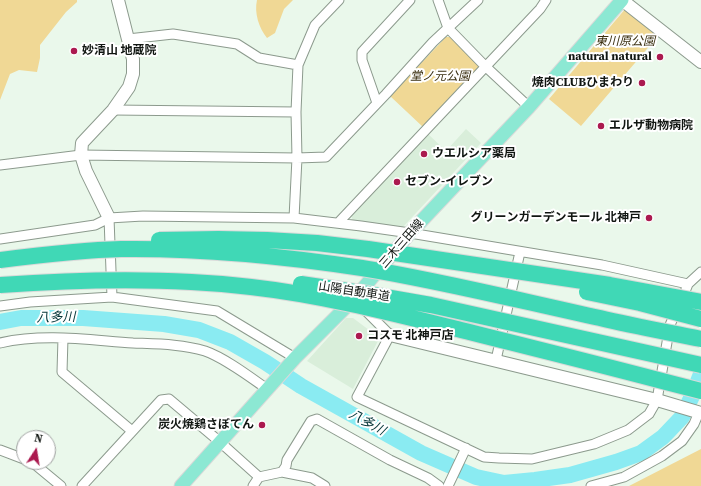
<!DOCTYPE html>
<html>
<head>
<meta charset="utf-8">
<style>
	body { margin:0 }
	#map { position:relative; width:701px; height:486px; overflow:hidden; background:#eaf8eb; font-family:"Source Serif 4",serif }
	canvas { display:block }
	.north { position:absolute; left:16px; top:430px; width:40px; height:40px; box-sizing:border-box; background:#fff; border:1px solid #9fa1a0; border-radius:50%; rotate:12deg; font-size:11px; font-weight:700; line-height:16px; text-align:center; color:#101511 }
	.north::after { content:''; display:block; margin:auto; width:14px; height:18px; background:#ab194f; clip-path:polygon(50% 0,100% 100%,50% 72%,0 100%) }
</style>
</head>
<body>
<div id="map">
<canvas width="701" height="486"></canvas>
<div class="north">N</div>
</div>
<script>
const c = document.querySelector('canvas').getContext('2d');
c.lineJoin = 'round';
function paint(path, color) { c.fillStyle = color; c.fill(path, 'evenodd'); }
function trace(path, color, width, dash) { c.strokeStyle = color; c.lineWidth = width; c.lineCap = dash ? 'butt' : 'round'; c.setLineDash(dash || []); c.stroke(path); }
function write(font, color, halo, rows, align = 'center') {
  c.font = font + ' "Source Serif 4","Noto Sans JP",serif'; c.lineWidth = 4; c.setLineDash([]); c.textBaseline = 'middle'; c.strokeStyle = halo; c.fillStyle = color; for (const [text, x, y, turn = 0] of rows) {
    c.save(); c.translate(x, y); c.rotate((+turn || 0) * Math.PI / 180); c.textAlign = isNaN(turn) ? turn : align; if (halo) c.strokeText(text, 0, 0); c.fillText(text, 0, 0); c.restore();
  }
}
paint(new Path2D(`
	M466 129 481 143 403 227 353 221 351 215 427 133 446 151Z
	M346 318H353L377 336 378 341 353 389 307 361Z`), '#d9eeda');
paint(new Path2D(`
	M0 0H77V2L66 12 40 45V58L37 72 19 70 10 74 0 100Z
	M257 0H293L284 9 275 33 267 38C259 28 254 13 257 0Z
	M626 8 658 36 581 126 549 99Z
	M446 37H451L478 64V69L423 127 390 96Z
	M701 449V486H629Z`), '#f0d895');
trace(new Path2D(`
	M0 322 21 318H83L164 324 199 330 230 342 265 362 301 386 421 453 476 477 504 483 535 480 570 475 616 462 641 453 663 437 682 417 693 394 701 374`), '#8aebf2', 16);
const street = new Path2D(`
	M438 0 448 28 485 66 529 107
	M128 39 173 34 237 44 259 58 298 65
	M377 103 362 60V52L410 0
	M113 110 296 112
	M0 165 81 155 297 158 296 112 298 65 315 25 339 0
	M109 218 112 297
	M294 218 297 158 326 157 386 94 433 42 478 0
	M338 223 540 9 546 0
	M0 239 95 225 109 218 143 216 294 218 361 226 410 233 602 265 688 284
	M686 289 688 284 701 272
	M0 306 30 302 112 297 217 311 295 358
	M363 308 390 335 357 397 484 457 499 458 532 459 594 444 628 430 649 414 657 400 670 325 677 309
	M63 338 62 372 132 431
	M0 343C44 333 88 340 133 343 157 344 182 344 205 351 225 358 250 377 267 389
	M496 360 520 252
	M0 450 24 459
	M32 462 61 486
	M282 472 312 478 325 486
	M82 486 161 400 169 399 220 442 259 477 282 472 286 466 287 460 311 421 317 419 390 460 428 478 439 486
	M253 486 259 477
	M448 486 466 448
	M591 486 624 477 662 456 682 441 694 424 699 412`);
const secondary = new Path2D(`
	M622 0 701 62
	M109 218 86 171 81 155 82 143 113 110 129 87 133 74V59L118 0
	M390 335 657 400 701 413`);
const primary = new Path2D(`
	M181 486 295 358 354 299 410 233 529 107 622 0`);
trace(street, '#8c9a8d', 11);
trace(secondary, '#8c9a8d', 14);
trace(primary, '#d9dad9', 15);
trace(street, '#fff', 9);
trace(secondary, '#fff', 12);
trace(primary, '#8ce8d3', 13);
const highwayBridge = new Path2D(`
	M159 240 218 239 267 240 317 243 368 249 610 285 643 291 701 302
	M0 260C40 255 80 250 121 249 202 248 283 256 362 268 442 281 521 301 600 318 633 326 667 332 701 339
	M301 284 368 294 431 305 701 365
	M0 285C84 279 168 277 251 287 322 295 392 313 461 330 529 347 598 364 666 382L701 391
	M587 292 640 303 701 319`);
trace(highwayBridge, '#d9dad9', 18, []);
trace(highwayBridge, '#40d8b6', 16);
for (const [x, y, r, color] of [
	[74,51,4,"#ab194f"],
	[660,57,4,"#ab194f"],
	[642,83,4,"#ab194f"],
	[601,126,4,"#ab194f"],
	[424,154,4,"#ab194f"],
	[397,182,4,"#ab194f"],
	[649,218,4,"#ab194f"],
	[359,336,4,"#ab194f"],
	[262,425,4,"#ab194f"]
]) { const dot = new Path2D(); dot.arc(x, y, r, 0, 2 * Math.PI); c.fillStyle = color; c.fill(dot); trace(dot, '#fff', 1.5); }
write('italic 12px', '#3a2f10', '#fff', [
	["東川原公園",625,42],
	["堂ノ元公園",440,77]
]);
write('bold 12px', '#101511', '#fff', [
	["妙清山 地蔵院",82,51],
	["natural natural",652,57,"right"],
	["焼肉CLUBひまわり",634,83,"right"],
	["エルザ動物病院",609,126],
	["ウエルシア薬局",432,154],
	["セブン-イレブン",405,182],
	["グリーンガーデンモール 北神戸",641,218,"right"],
	["コスモ 北神戸店",367,336],
	["炭火焼鶏さぼてん",254,425,"right"]
], 'left');
write('12px', '#101511', '#fff', [
	["三木三田線",402,244,-49],
	["山陽自動車道",354,292,9]
]);
write('italic 13px', '#033437', '#fff', [
	["八多川",56,318,-1],
	["八多川",367,423,29]
]);
</script>
</body>
</html>
